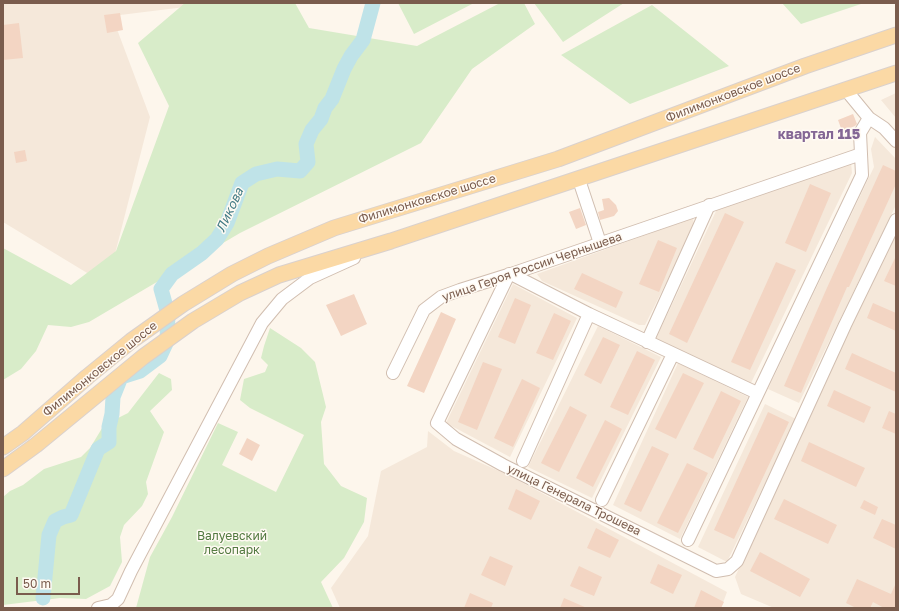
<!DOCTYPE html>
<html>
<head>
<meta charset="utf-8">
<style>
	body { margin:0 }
	#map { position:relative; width:899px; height:611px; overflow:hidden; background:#fdf6ec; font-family:"Golos Text",sans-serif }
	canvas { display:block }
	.frame { position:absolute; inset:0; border:4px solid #7a5c4d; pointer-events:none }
	.scale { position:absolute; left:16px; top:577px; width:64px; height:18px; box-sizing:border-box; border:2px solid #7a5c4d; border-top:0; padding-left:5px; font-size:12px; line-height:14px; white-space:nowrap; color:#7a5c4d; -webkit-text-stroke:3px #fffaf3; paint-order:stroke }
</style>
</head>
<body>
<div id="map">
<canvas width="899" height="611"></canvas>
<div class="frame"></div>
<div class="scale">50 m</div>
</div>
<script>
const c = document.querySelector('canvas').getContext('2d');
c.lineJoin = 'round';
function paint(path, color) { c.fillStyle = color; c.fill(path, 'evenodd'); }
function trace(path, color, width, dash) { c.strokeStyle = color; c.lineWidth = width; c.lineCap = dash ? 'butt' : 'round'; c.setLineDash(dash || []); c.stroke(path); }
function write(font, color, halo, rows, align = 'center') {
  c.font = font + ' "Golos Text",sans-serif'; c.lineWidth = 3; c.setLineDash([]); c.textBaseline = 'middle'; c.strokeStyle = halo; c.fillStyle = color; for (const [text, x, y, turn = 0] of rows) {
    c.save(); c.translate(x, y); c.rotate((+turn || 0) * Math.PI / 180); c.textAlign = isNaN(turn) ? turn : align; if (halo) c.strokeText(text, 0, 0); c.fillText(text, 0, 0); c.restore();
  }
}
paint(new Path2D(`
	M3 3H187L185 7 112 16 150 117 107 285 3 222Z
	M896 93V118L881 100Z
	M875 137 896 159V205L799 403 768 389 874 167 871 149Z
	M851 162 852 173 751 383 655 341 717 209Z
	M693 218 694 227 645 325H639L542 281 537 274Z
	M896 229V608H774L741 594 735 577Z
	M513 284 577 318 510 457 446 423Z
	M598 326 661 357 592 498 528 467Z
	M678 363 748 397 680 539 613 505Z
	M765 404 796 419 727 562 698 547Z
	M428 431 454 451 508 475 727 592 721 608H340L331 588 368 536 381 471 427 447Z`), '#f5e8da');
paint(new Path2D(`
	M185 3H295L309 28 417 46 500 3H524L535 24 472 69 421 143 240 233 89 322 71 327 48 325 36 351 21 369 3 380V248L71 285 116 251 169 106 138 43Z
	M398 3H474L414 34Z
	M534 3H624L563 42Z
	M782 3H864L801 24Z
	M652 5 729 66 630 104 561 55Z
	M270 328 301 348 315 362 326 407 321 422 324 464 341 486 367 498 364 522 344 558 321 582 333 608H136L150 557 172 517 218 423 238 432 222 465 276 492 304 435 250 408 240 400 244 379 265 372 268 365 261 358 264 346Z
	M159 373 171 379 172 390 150 411 164 432 146 482 148 494 142 506 124 525 120 537 122 562 110 586 86 599 60 598 3 605V497L10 491 23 485 44 469 81 457 90 448 104 425 128 413Z`), '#d8ecc9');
trace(new Path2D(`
	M43 598 49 535 55 521 63 517 71 515 98 449 109 442V427L112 414 113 397 121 377 140 371 160 356 167 341 168 314 161 289 172 274 202 253 217 239 227 223 242 183 256 174 277 169 300 171 308 162 306 144 312 130 321 119 325 108 332 99 344 69 351 56 363 40 373 3`), '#bfe3e8', 15);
paint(new Path2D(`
	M120 13 123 30 107 33 104 15Z
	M19 23 23 58 3 60V25Z
	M853 114 857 124 855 126 842 131 838 120Z
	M25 150 27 161 16 163 14 152Z
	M883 165 896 171V184L849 287H847L801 393 784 386 826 290Z
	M810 184 831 193 806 252 785 243Z
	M609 198 616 205 618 211 614 216 600 220 598 212 604 210 602 199Z
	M580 208 586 225 576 229 569 212Z
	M725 213 744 222 687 343 669 334Z
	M658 240 677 248 659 292 639 284Z
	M896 256V286L884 281Z
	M776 262 796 270 750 370 731 362Z
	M582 273 623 292 616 308 574 289Z
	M354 294 367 324 341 336 326 305Z
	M515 298 531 305 515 344 498 337Z
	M873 303 896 313V331L867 318Z
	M441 312 456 319 424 393 407 386Z
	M554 313 571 321 553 360 536 353Z
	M603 337 620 345 601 384 584 375Z
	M637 351 655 360 628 415 610 407Z
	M852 353 896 373V392L845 369Z
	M483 362 502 369 477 430 458 422Z
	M683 373 704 383 676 439 655 429Z
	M522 379 540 388 513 447 494 438Z
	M834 390 871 407 864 423 827 406Z
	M721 391 741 401 713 459 693 449Z
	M570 406 587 415 559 472 541 463Z
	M889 411 896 414V434L882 428Z
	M768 412 789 422 734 539 714 530Z
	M605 420 622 429 593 487 576 478Z
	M247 438 260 445 252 461 239 454Z
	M809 442 865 468 856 487 801 461Z
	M652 446 669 454 641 512 624 504Z
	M687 463 708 473 678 533 657 523Z
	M516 489 540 501 531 520 508 509Z
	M784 499 837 525 828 544 774 519Z
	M864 500 878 507 875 515 860 508Z
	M882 519 896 525V549L873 538Z
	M596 528 619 540 610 558 587 548Z
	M760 552 810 579 800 597 750 571Z
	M490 556 513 566 505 586 481 575Z
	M658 564 682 575 673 594 650 583Z
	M579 566 602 577 594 596 570 586Z
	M857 579 891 594 896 583V608H884L873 602 870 608H856L846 603Z
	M701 590 724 602 721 608H694Z
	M470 593 493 603 491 608H464Z
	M564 598 587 608H560Z`), '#f3d5c3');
const minor = new Path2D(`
	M846 90 869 118 884 128 896 141
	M579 180 600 243
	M509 274 437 423 456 439 503 465 716 571 728 569 737 561 845 325 896 220
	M511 274 589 314 757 393
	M647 342 709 205
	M393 373 424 310 441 297 460 290 511 274 861 154 860 133 869 118
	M523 461 589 314
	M602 500 673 354
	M688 540 862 175 861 154
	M98 608 111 605 118 599 131 571 262 323 282 299 310 278 354 258`);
const major = new Path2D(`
	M3 447 23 433 87 377 131 341 183 304 232 274 268 256 334 228 558 159 805 66 896 35
	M3 469 36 445 143 357 193 321 240 293 279 275 391 241 896 73`);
trace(minor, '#d1beb0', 14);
trace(major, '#dad1cd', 17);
trace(minor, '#fff', 12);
trace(major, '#fbd9a5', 15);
write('12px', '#7a5c4d', '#fffaf3', [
	["Филимонковское шоссе",733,93,-21],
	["Филимонковское шоссе",427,199,-17],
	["улица Героя России Чернышева",532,267,-19],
	["Филимонковское шоссе",100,369,-39],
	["улица Генерала Трошева",574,500,26]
]);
write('12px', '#537a41', '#fffaf3', [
	["Валуевский",232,536],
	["лесопарк",232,550]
]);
write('italic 13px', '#437c86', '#fffaf3', [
	["Ликова",230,210,-65]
]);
write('bold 14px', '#846695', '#fffaf3', [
	["квартал 115",819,135]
]);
</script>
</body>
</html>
